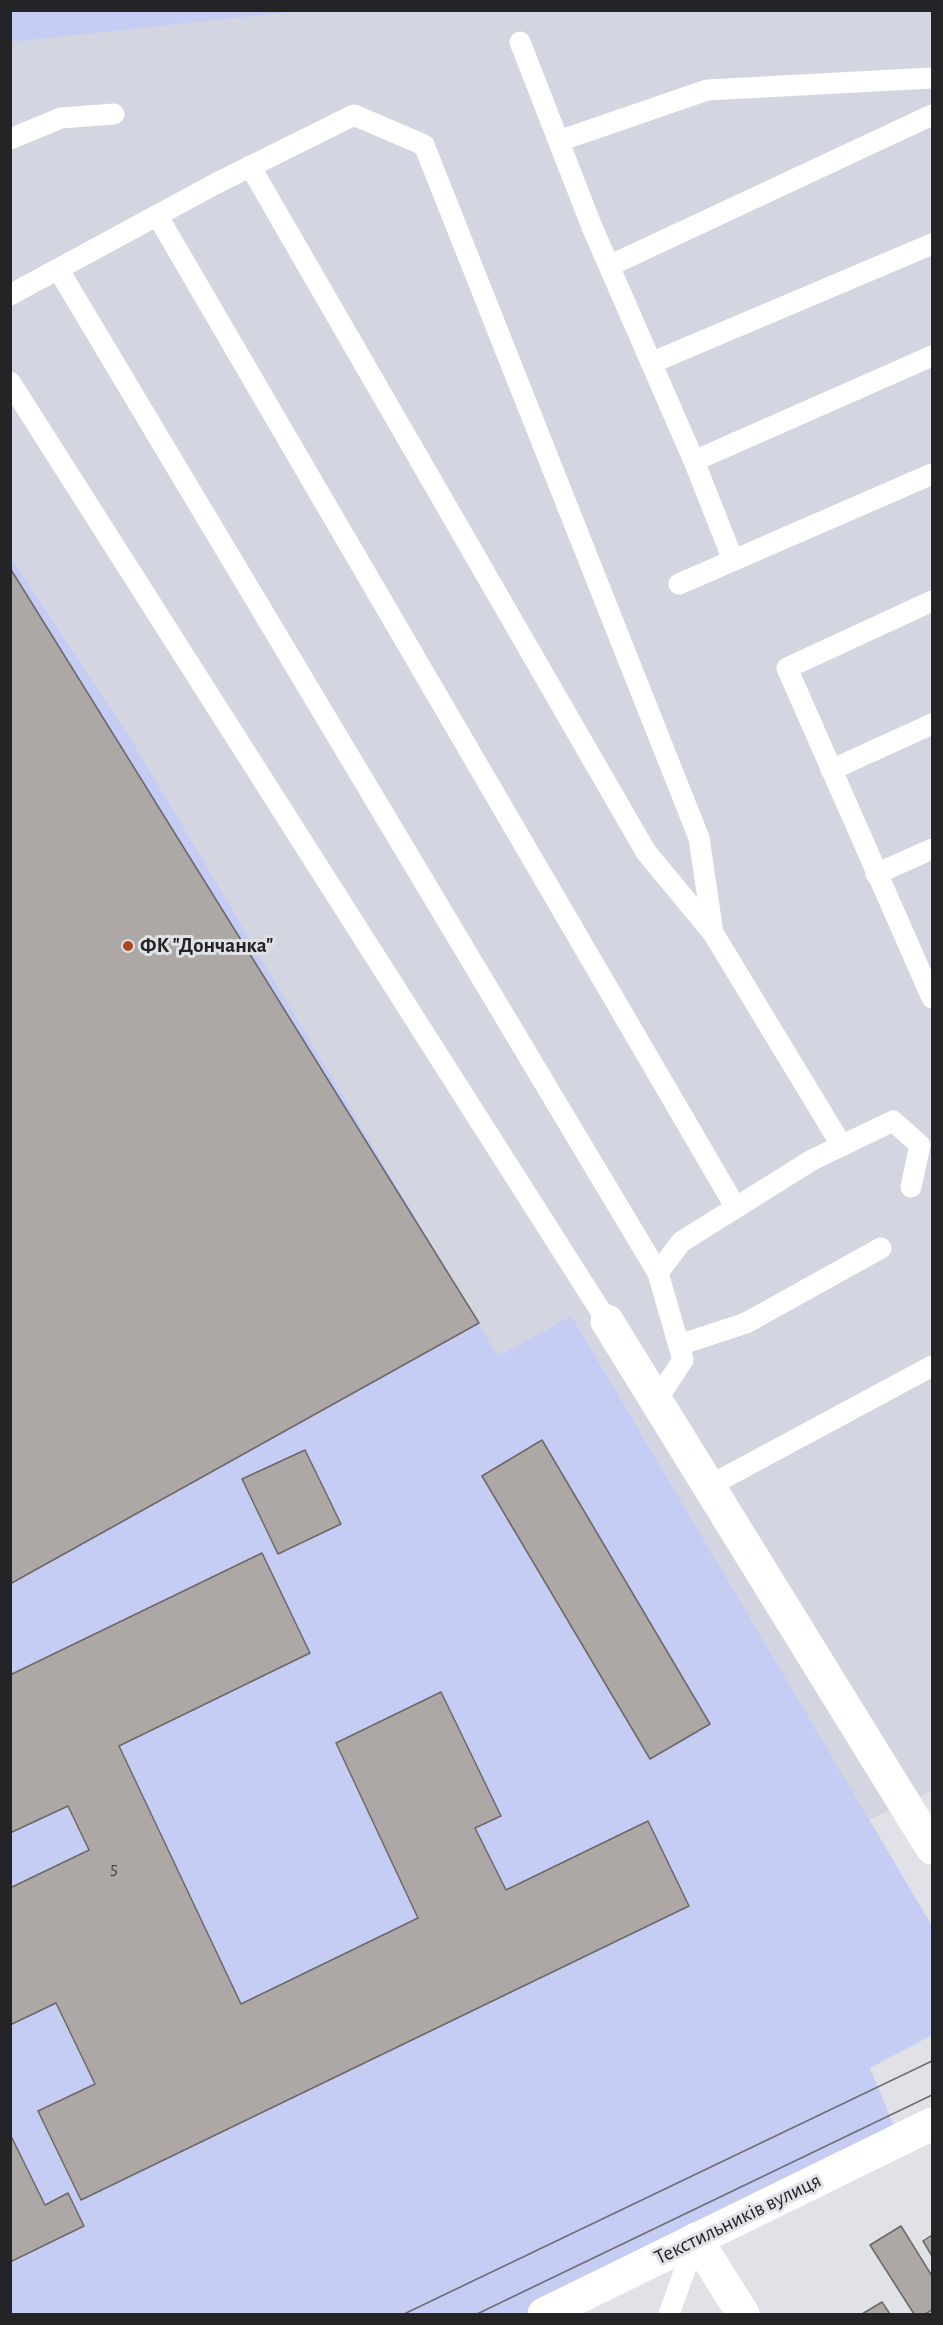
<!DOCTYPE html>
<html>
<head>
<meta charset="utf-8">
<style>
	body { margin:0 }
	#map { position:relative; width:943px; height:2325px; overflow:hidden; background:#e1e2e7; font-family:"Alegreya Sans",sans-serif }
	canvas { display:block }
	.frame { position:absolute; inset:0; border:12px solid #242426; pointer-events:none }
</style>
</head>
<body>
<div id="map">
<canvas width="943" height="2325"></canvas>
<div class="frame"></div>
</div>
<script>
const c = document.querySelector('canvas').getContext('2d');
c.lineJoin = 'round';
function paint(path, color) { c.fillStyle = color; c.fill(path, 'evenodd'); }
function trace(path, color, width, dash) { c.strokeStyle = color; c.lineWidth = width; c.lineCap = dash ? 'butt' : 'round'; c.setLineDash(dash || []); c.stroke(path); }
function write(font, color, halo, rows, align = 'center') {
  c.font = font + ' "Alegreya Sans",sans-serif'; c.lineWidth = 6; c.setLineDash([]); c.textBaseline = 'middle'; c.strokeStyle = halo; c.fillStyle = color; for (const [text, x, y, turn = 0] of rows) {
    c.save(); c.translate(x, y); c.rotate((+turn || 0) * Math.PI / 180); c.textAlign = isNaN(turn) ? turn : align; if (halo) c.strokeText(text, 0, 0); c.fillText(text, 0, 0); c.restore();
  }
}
paint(new Path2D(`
	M299 10 932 11V1791L869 1820 573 1317 498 1356 131 739 11 557 10 42Z`), '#d3d5e1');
paint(new Path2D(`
	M11 10H299V11L11 42Z
	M11 557 131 739 498 1356 572 1316 932 1926V2035L870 2068 902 2145 553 2314H11Z`), '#c5cdf5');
const building = new Path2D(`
	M10 568 479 1323 10 1584Z
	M542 1440 710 1724 650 1759 482 1476Z
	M305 1450 341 1524 278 1554 242 1479Z
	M262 1553 310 1653 119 1746 241 2004 418 1918 336 1743 441 1692 501 1816 475 1828 506 1890 648 1821 689 1906 81 2200 38 2111 95 2084 56 2003 10 2025V1888L89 1850 68 1806 10 1833V1675Z
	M10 2134 45 2205 68 2193 84 2226 10 2262Z
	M901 2226 932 2276V2310L925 2314H914L870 2245Z
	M932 2235V2256L923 2241Z
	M882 2302 890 2314H862Z`);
paint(building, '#ada8a6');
trace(building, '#6d6867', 1.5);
trace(new Path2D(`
	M520 42 592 227 694 461 733 560
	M10 139 61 118 114 114
	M559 141 707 90 932 78
	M250 166 646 852 713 933 842 1146
	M157 215 736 1208
	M609 266 932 115
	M58 269 658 1273 683 1360 656 1401
	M10 295 215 184 354 115 424 145 699 838 713 933
	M651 363 932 244
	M10 382 607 1321
	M694 461 932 356
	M679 584 932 474
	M932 601 787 668 932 998
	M831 770 932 724
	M876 874 932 849
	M658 1273 681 1242 812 1160 893 1121 920 1145 911 1187
	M679 1345 746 1323 881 1248
	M709 1486 932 1366
	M669 2314 696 2239`), '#fff', 21);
trace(new Path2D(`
	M607 1321 932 1848
	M696 2239 743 2314`), '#fff', 33);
trace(new Path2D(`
	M544 2314 932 2124`), '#fff', 33);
trace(new Path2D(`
	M404 2314 932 2061
	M477 2314 932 2095`), '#6e6e71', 1.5);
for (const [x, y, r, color] of [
	[128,946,6,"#ac471b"]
]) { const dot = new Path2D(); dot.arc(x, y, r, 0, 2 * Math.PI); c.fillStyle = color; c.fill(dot); trace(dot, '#e1e2e7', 2); }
write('18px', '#464546', null, [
	["5",114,1869]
]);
write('bold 21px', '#242426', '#e1e2e7', [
	["ФК \"Дончанка\"",140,946]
], 'left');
write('21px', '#242426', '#e1e2e7', [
	["Текстильників вулиця",738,2219,-26]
]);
</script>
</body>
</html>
